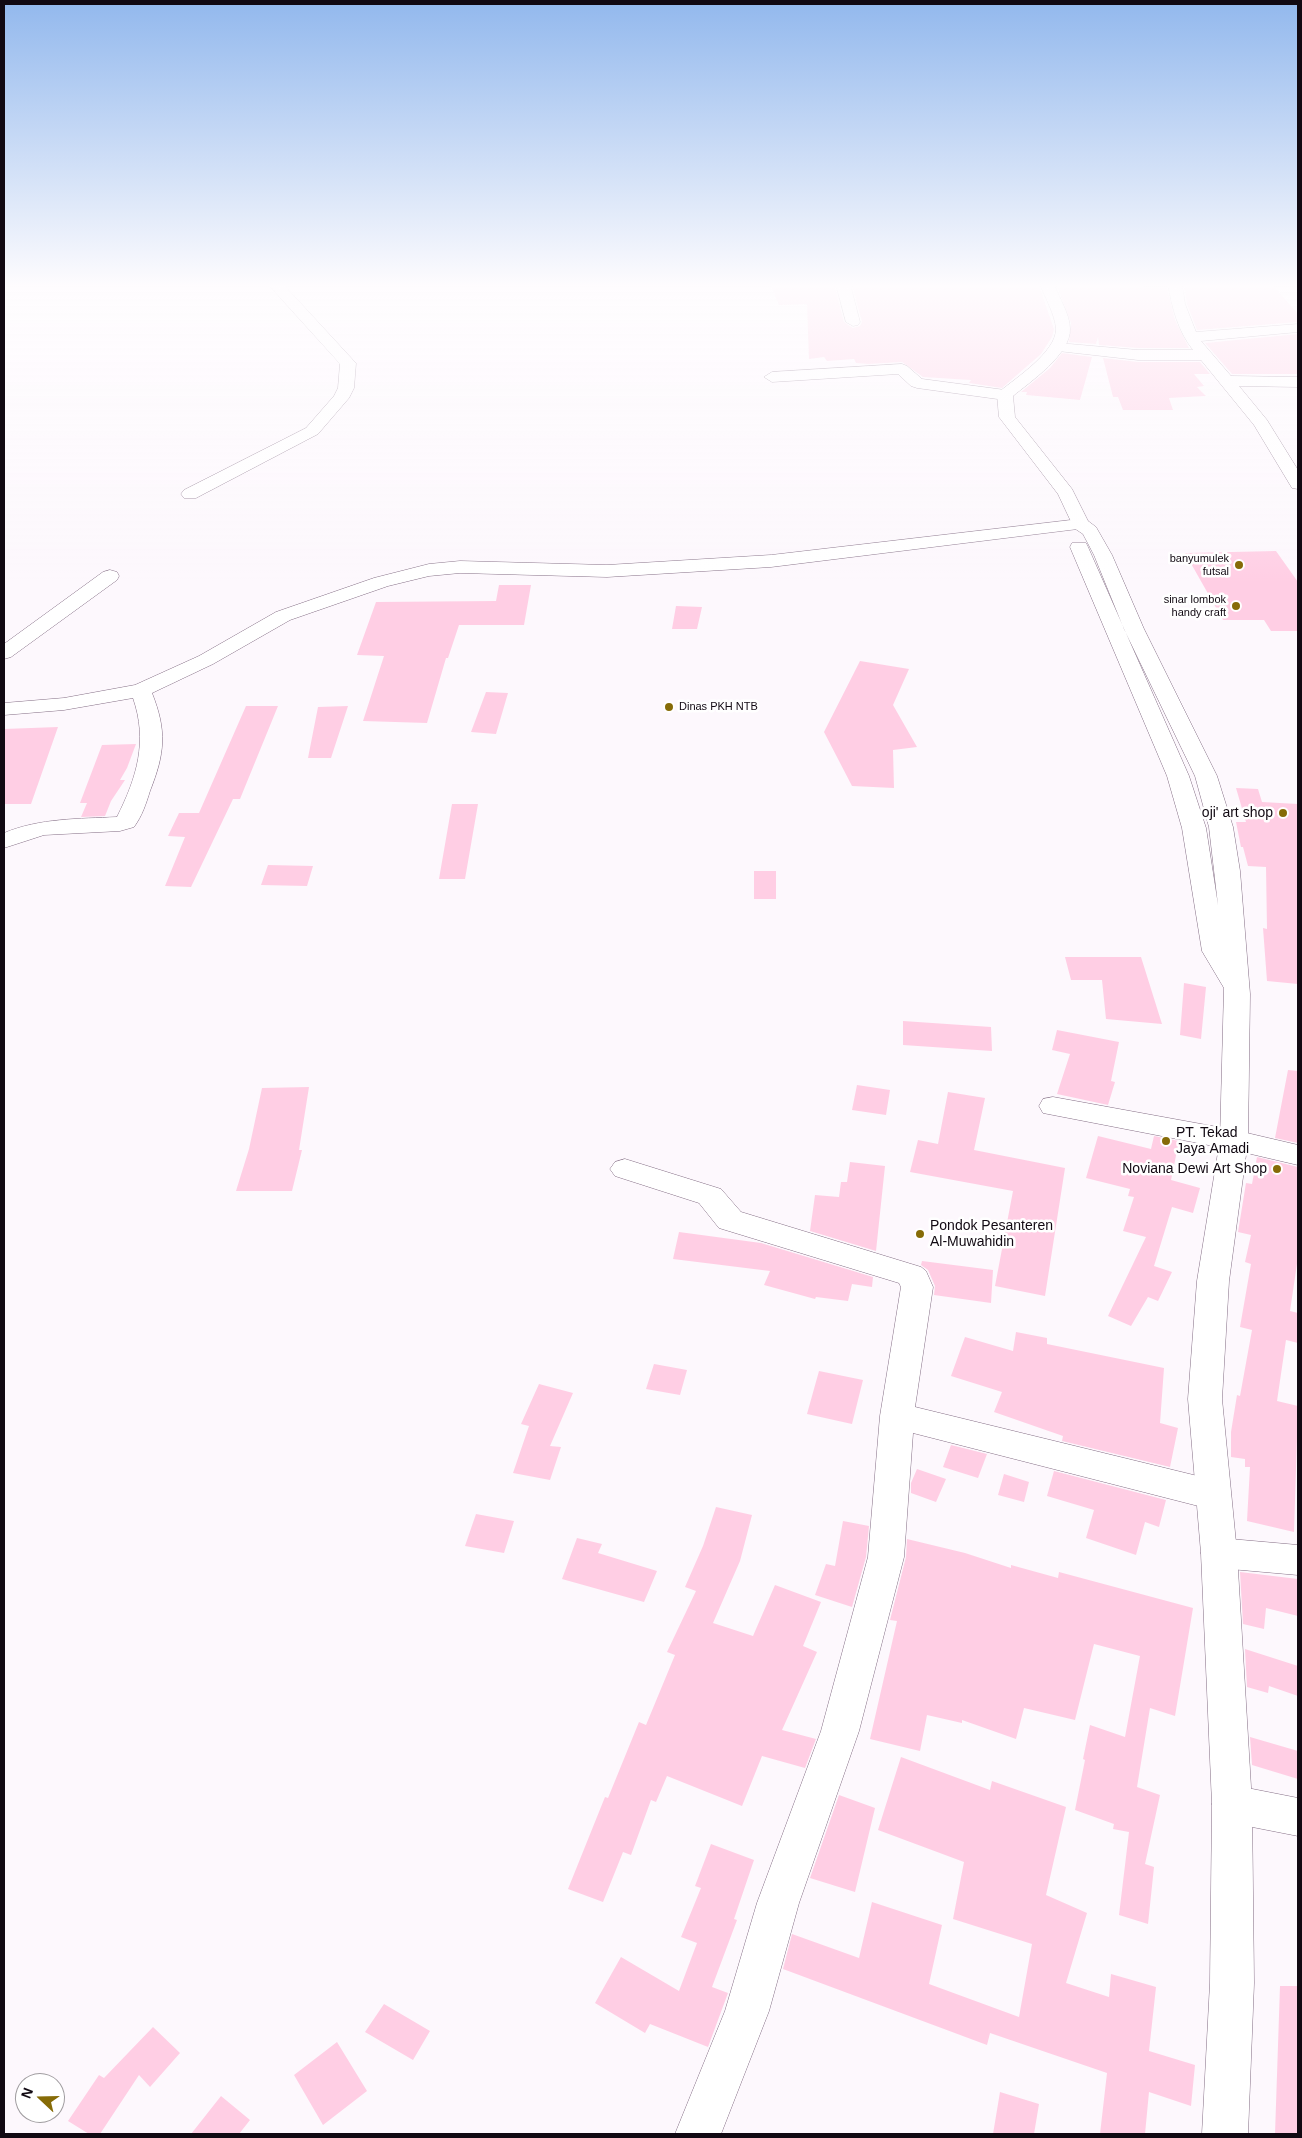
<!DOCTYPE html>
<html>
<head>
<meta charset="utf-8">
<style>
	body { margin:0 }
	#map { position:relative; width:1302px; height:2138px; overflow:hidden; background:#fdf8fd; font-family:Helvetica,sans-serif }
	canvas { display:block }
	.frame { position:absolute; inset:0; border:5px solid #110912; pointer-events:none }
	.north { position:absolute; left:15px; top:2073px; width:50px; height:50px; box-sizing:border-box; background:#fff; border:1px solid #a09da0; border-radius:50%; rotate:291deg; font-size:14px; font-weight:700; line-height:20px; text-align:center; color:#110912 }
	.north::after { content:''; display:block; margin:auto; width:18px; height:22px; background:#866b07; clip-path:polygon(50% 0,100% 100%,50% 72%,0 100%) }
</style>
</head>
<body>
<div id="map">
<canvas width="1302" height="2138"></canvas>
<div class="frame"></div>
<div class="north">N</div>
</div>
<script>
const c = document.querySelector('canvas').getContext('2d');
c.lineJoin = 'round';
function paint(path, color) { c.fillStyle = color; c.fill(path, 'evenodd'); }
function trace(path, color, width, dash) { c.strokeStyle = color; c.lineWidth = width; c.lineCap = dash ? 'butt' : 'round'; c.setLineDash(dash || []); c.stroke(path); }
function write(font, color, halo, rows, align = 'center') {
  c.font = font + ' Helvetica,sans-serif'; c.lineWidth = 5; c.setLineDash([]); c.textBaseline = 'middle'; c.strokeStyle = halo; c.fillStyle = color; for (const [text, x, y, turn = 0] of rows) {
    c.save(); c.translate(x, y); c.rotate((+turn || 0) * Math.PI / 180); c.textAlign = isNaN(turn) ? turn : align; if (halo) c.strokeText(text, 0, 0); c.fillText(text, 0, 0); c.restore();
  }
}
paint(new Path2D(`
	M770 284H834L844 322 853 328 860 326 862 322 852 284 1039 286 1054 329 1052 337 1041 354 1002 388 969 383 971 380 923 377 902 362 868 364 856 363 854 359 827 361 824 357 809 359 807 304 779 305Z
	M1078 284H1140L1145 288H1167L1175 320 1189 348H1138L1099 345 1098 337 1096 344 1069 342 1071 323 1057 286H1078Z
	M1184 284H1272L1298 314V322L1197 330 1187 304Z
	M1298 334V374H1232L1205 343Z
	M1062 353 1092 357 1080 400 1026 395 1027 392H1021L1050 368Z
	M1103 358 1138 362H1200L1210 374H1194L1204 386 1197 387 1206 396 1169 398 1173 410H1123L1118 397H1113Z
	M1276 551 1298 582V631H1271L1264 620H1223L1185 553Z
	M499 585H531L524 625H459L448 658H446L427 723 363 721 384 656 357 655 376 602 496 601Z
	M676 606 702 607 697 629H672Z
	M860 661 909 669 893 705 917 747 893 750 894 788 852 786 824 732Z
	M486 692 508 693 496 734 471 732Z
	M246 706H278L240 799H233L191 887 165 886 185 837 168 836 179 813H199Z
	M348 706 331 758H308L318 707Z
	M58 727 31 804H4V729Z
	M136 744 127 768 120 780H125L111 801 105 816 81 817 87 803H80L102 745Z
	M1236 788 1258 789 1262 802 1298 804V984L1267 981 1263 928 1267 929 1266 867 1248 866 1243 847H1241L1236 822H1246Z
	M452 804H478L465 879H439Z
	M268 865 313 866 307 886 261 885Z
	M754 871H776V899H754Z
	M1065 957H1141L1162 1024 1106 1019 1102 980H1071Z
	M1184 983 1206 987 1201 1039 1180 1035Z
	M903 1021 991 1027 992 1051 903 1045Z
	M1057 1030 1119 1042 1111 1081 1115 1082 1108 1105 1057 1094 1070 1054 1052 1050Z
	M1288 1070 1298 1071V1143L1275 1138Z
	M857 1085 890 1090 886 1115 852 1110Z
	M309 1087 299 1150H302L292 1191H236L249 1149 262 1088Z
	M948 1092 985 1098 974 1150 1065 1168 1045 1296 995 1286 1013 1191 910 1172 918 1140 938 1144Z
	M1098 1136 1151 1149 1154 1136 1179 1141 1171 1180 1200 1188 1193 1213 1172 1207 1154 1266 1172 1272 1158 1301 1148 1297 1131 1326 1108 1316 1146 1237 1123 1231 1134 1197 1128 1196 1130 1189 1086 1178Z
	M1257 1157 1298 1167V1257L1290 1311 1298 1313V1343L1286 1340 1277 1401 1298 1406 1294 1532 1247 1521 1250 1467H1245V1459L1231 1457V1432L1237 1395 1240 1396 1252 1330 1240 1327 1251 1264 1245 1262 1251 1235 1238 1232 1246 1183 1252 1184Z
	M850 1162 885 1166 876 1251 810 1231 815 1195 839 1197 841 1182H847Z
	M679 1232 761 1243 873 1277 872 1287 852 1284 848 1301 816 1297 815 1299 764 1285 770 1271 673 1259Z
	M922 1261 993 1270 991 1303 934 1295 935 1286 928 1270 921 1265Z
	M1016 1332 1047 1338V1344L1164 1368 1160 1423 1178 1428 1170 1467 1062 1441 1063 1436 994 1412 1002 1392 951 1376 965 1337 1013 1351Z
	M654 1364 687 1370 680 1395 646 1389Z
	M819 1371 863 1380 852 1424 807 1414Z
	M539 1384 573 1393 550 1446 561 1447 550 1480 513 1473 529 1426 521 1424Z
	M951 1445 987 1454 978 1478 943 1467Z
	M917 1469 946 1479 936 1502 911 1493V1483Z
	M1054 1471 1166 1500 1159 1527 1145 1522 1136 1555 1086 1538 1094 1510 1047 1496Z
	M1004 1474 1029 1482 1024 1502 998 1495Z
	M716 1507 752 1515 740 1561 713 1623 753 1636 775 1585 821 1602 803 1646 817 1652 782 1730 816 1739 805 1768 762 1756 742 1806 667 1776 656 1802 651 1800 631 1855 623 1852 603 1902 568 1889 605 1797 608 1798 639 1722 646 1725 675 1655 667 1652 696 1591 685 1587 703 1546Z
	M476 1514 514 1521 504 1553 465 1546Z
	M843 1521 869 1526 866 1557 852 1607 815 1595 826 1564 835 1566Z
	M577 1538 602 1544 598 1553 657 1571 644 1602 562 1579Z
	M907 1539 965 1553 1011 1568V1565L1058 1578 1059 1572 1193 1608 1175 1716 1150 1708 1137 1787 1160 1795 1145 1864 1154 1867 1148 1924 1119 1915 1129 1832 1113 1829 1114 1824 1075 1810 1085 1760 1083 1759 1090 1725 1125 1737 1140 1656 1094 1644 1075 1720 1024 1708 1016 1739 962 1720V1723L927 1715 920 1751 870 1739 897 1621 890 1620 906 1557Z
	M1240 1572 1298 1579V1616L1266 1608 1264 1629 1243 1624Z
	M1245 1649 1298 1666V1696L1269 1686 1268 1693 1247 1687Z
	M1250 1737 1298 1751V1779L1252 1765Z
	M901 1757 990 1790 992 1781 1066 1807 1046 1895 1087 1913 1066 1983 1109 1997 1111 1974 1156 1987 1149 2051 1195 2065 1191 2106 1149 2092 1145 2134H1100L1107 2073 990 2033 987 2045 783 1969 792 1934 859 1958 872 1902 942 1925 929 1984 1019 2017 1032 1944 953 1919 964 1862 878 1830Z
	M839 1795 875 1808 855 1892 810 1878Z
	M711 1844 754 1860 734 1919 737 1920 712 1987 728 1993 708 2047 650 2024 645 2033 595 2003 621 1957 679 1991 697 1943 681 1937 701 1888 695 1886Z
	M1280 1986H1298V2134H1275Z
	M384 2004 430 2031 413 2060 365 2032Z
	M153 2027 180 2053 150 2087 139 2075 100 2134H89L68 2121 99 2075 104 2078Z
	M337 2042 367 2091 323 2125 294 2075Z
	M1000 2092 1039 2104 1034 2134H993Z
	M221 2096 250 2120 239 2134H191Z`), '#ffcee4');
const minor = new Path2D(`
	M268 284H283L353 360 356 363 354 388 349 398 318 434 196 498H184L181 494 184 490 306 428 334 396 338 388 340 364Z
	M836 284H850L860 322 858 325 853 326 846 322Z
	M1168 284H1182L1185 304 1196 332 1298 324V332L1201 341 1231 376 1298 377V387L1239 386 1267 420 1298 470V489L1292 488 1254 425 1201 360H1138L1058 351 1051 347 1058 343 1138 350H1193C1178 331 1172 308 1168 284Z
	M902 364 907 366 922 379 1005 390 1013 395 1005 400 917 388 911 386 898 374 772 382 764 377 772 372Z
	M1080 519 1086 520 1089 524 1086 528 771 567 607 577 460 573 429 576 388 586 290 620 213 664 152 693C167 731 165 753 150 791 146 804 142 816 134 827L120 831 44 835 4 848V833C40 818 79 819 117 817 137 777 148 741 133 698L64 710 4 715V703L64 698 135 685 199 656 276 612 374 578 429 564 460 561 607 565 771 555Z
	M110 570 117 572 119 576 117 580 11 657 4 659V644L103 572Z
	M1053 1097 1234 1130 1298 1145V1165L1234 1150 1043 1113 1039 1106 1043 1099Z
	M625 1159 721 1189 741 1212 921 1267 926 1271 933 1287 915 1407 1214 1480 1226 1485 1231 1495 1226 1505 1214 1510 913 1433 904 1557 859 1731 799 1903 769 2011 721 2134H675L725 2011 757 1903 821 1731 868 1557 880 1416 901 1287 899 1283 719 1228 699 1203 615 1176 610 1169 615 1162Z
	M1219 1538 1298 1545V1575L1219 1568 1206 1564 1201 1553 1206 1542Z
	M1232 1785 1298 1798V1836L1232 1823 1218 1818 1212 1804 1218 1790Z`);
const secondary = new Path2D(`
	M1040 284H1054C1059 298 1070 314 1070 329 1071 354 1030 382 1013 396L1015 417 1072 489 1088 521 1096 527 1112 555 1144 629 1217 776 1233 827 1240 871 1250 994 1248 1140 1229 1281 1222 1399 1237 1553 1252 1804 1254 1983 1248 2134H1202L1210 1983 1212 1804 1201 1553 1188 1399 1197 1281 1220 1140 1224 988 1202 951 1182 828 1167 776 1070 547 1072 543H1086L1088 547 1189 776 1206 828 1218 905 1209 827 1195 776 1124 629 1094 555 1083 534 1074 528 1058 494 999 417 997 395 999 392C1016 378 1056 352 1056 329 1055 314 1045 298 1040 284Z`);
trace(minor, '#846e85', 1);
trace(secondary, '#846e85', 1);
paint(minor, '#fff');
paint(secondary, '#fff');
const sky = c.createLinearGradient(0, 0, 0, 584);
sky.addColorStop(0, '#92b8ed');
sky.addColorStop(0.49, '#fefcfe');
sky.addColorStop(1, '#fefcfe00');
c.fillStyle = sky;
c.fillRect(0, 0, 1302, 584);
for (const [x, y, r, color] of [
	[1239,565,5,"#866b07"],
	[1236,606,5,"#866b07"],
	[669,707,5,"#866b07"],
	[1283,813,5,"#866b07"],
	[1166,1141,5,"#866b07"],
	[1277,1169,5,"#866b07"],
	[920,1234,5,"#866b07"]
]) { const dot = new Path2D(); dot.arc(x, y, r, 0, 2 * Math.PI); c.fillStyle = color; c.fill(dot); trace(dot, '#fff', 2); }
write('11px', '#110912', '#fff', [
	["banyumulek",1229,559],
	["futsal",1229,572],
	["sinar lombok",1226,600],
	["handy craft",1226,613],
	["Dinas PKH NTB",679,707,"left"]
], 'right');
write('14px', '#110912', '#fff', [
	["oji' art shop",1273,813],
	["PT. Tekad",1176,1133,"left"],
	["Jaya Amadi",1176,1149,"left"],
	["Noviana Dewi Art Shop",1267,1169],
	["Pondok Pesanteren",930,1226,"left"],
	["Al-Muwahidin",930,1242,"left"]
], 'right');
</script>
</body>
</html>
